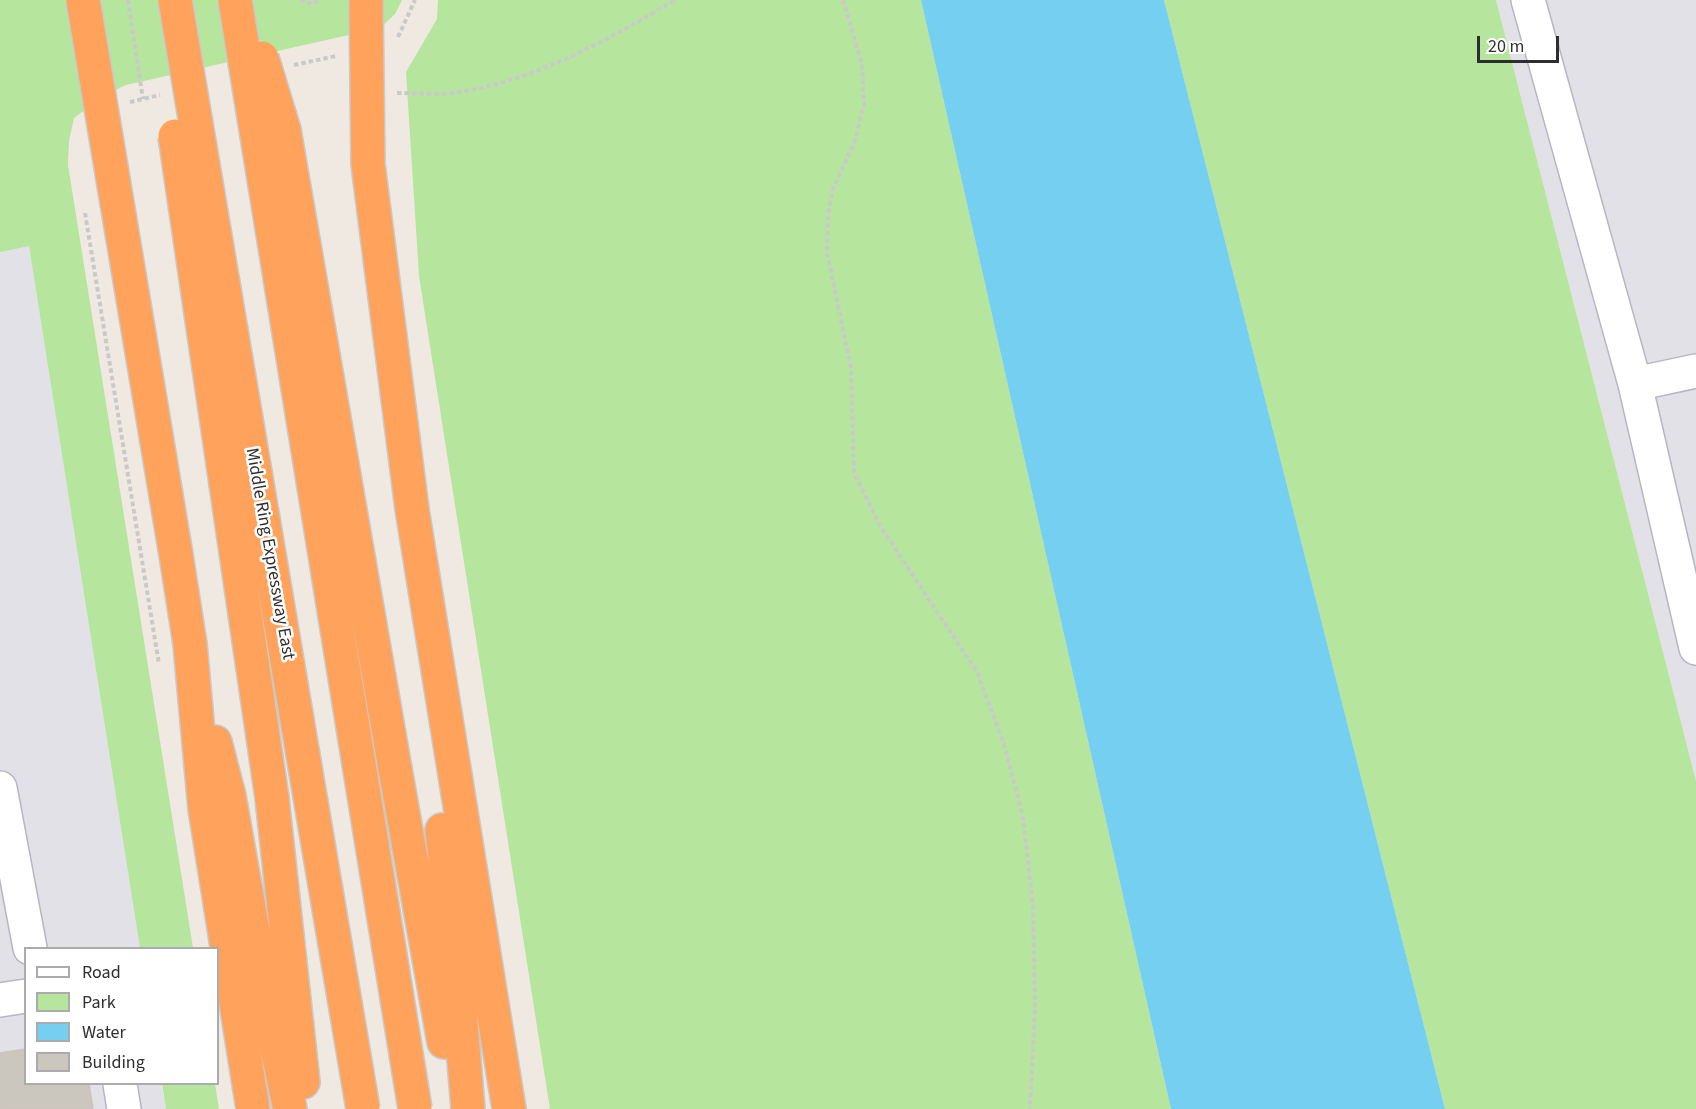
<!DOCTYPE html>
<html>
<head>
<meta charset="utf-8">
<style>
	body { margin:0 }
	#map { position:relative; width:1696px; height:1109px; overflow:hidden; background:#efe9e1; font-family:"Source Sans 3",sans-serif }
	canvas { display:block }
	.legend { position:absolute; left:24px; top:947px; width:195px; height:138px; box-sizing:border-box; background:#fff; border:2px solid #ababab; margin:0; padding:8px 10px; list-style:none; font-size:18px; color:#2e2e2e }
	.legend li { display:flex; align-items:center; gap:12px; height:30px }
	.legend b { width:30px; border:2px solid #ababab }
	.scale { position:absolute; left:1477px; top:36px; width:82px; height:27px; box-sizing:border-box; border:3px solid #2e2e2e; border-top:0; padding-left:8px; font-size:18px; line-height:21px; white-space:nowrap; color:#2e2e2e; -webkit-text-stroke:4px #fff; paint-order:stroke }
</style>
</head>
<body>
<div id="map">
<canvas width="1696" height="1109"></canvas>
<ul class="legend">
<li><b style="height:8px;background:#fff"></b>Road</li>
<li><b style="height:16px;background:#b6e59e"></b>Park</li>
<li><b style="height:16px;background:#75cff0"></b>Water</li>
<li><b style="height:16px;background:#cbc7bf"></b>Building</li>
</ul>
<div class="scale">20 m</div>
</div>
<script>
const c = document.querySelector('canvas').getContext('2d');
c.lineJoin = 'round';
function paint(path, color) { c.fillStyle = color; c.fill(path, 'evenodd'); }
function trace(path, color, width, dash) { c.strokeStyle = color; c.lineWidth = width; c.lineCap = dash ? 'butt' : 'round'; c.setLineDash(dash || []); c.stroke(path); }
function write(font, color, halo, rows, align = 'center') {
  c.font = font + ' "Source Sans 3",sans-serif'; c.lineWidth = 5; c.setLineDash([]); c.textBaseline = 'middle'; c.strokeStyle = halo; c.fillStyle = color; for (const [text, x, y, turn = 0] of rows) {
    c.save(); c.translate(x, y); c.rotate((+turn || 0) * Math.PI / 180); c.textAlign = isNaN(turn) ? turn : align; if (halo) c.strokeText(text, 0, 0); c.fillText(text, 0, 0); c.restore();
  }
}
paint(new Path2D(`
	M1496 0H1696V781Z
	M0 63 140 948H26V1084H161L166 1109H0Z`), '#e3e1e8');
paint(new Path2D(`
	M0 0H402L395 14 380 28 126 85 105 95 74 118 69 141 68 165 193 948H140L29 246 0 252Z
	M438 0H921L1171 1109H550L419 276 406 72 437 19Z
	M1164 0H1496L1696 781V1109H1445Z
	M162 1084H215L219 1109H166Z`), '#b6e59e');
paint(new Path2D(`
	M921 0H1164L1445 1109H1171Z`), '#75cff0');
const building = new Path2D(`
	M26 1049V1084H89L93 1109H0V1053Z`);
paint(building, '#cbc7bf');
trace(building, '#cbc5ba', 1.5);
const minor = new Path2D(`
	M1528 0 1635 384 1696 648
	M1635 384 1696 371
	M0 788 30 948
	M0 1000 26 996
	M120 1084 124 1109`);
const highway = new Path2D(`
	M412 509 509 1109
	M176 555 190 644 205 809 253 1109
	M215 742 229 796 261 976 290 1109
	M395 769 444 1042
	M272 798 303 1082
	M442 830 456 962 468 1109`);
trace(minor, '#b4b7c1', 36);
trace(highway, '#c9c9c9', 36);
trace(new Path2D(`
	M128 0 143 99
	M300 0 312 4 319 0
	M843 0 862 64 864 105 854 143 833 189 828 214 827 252 851 368 854 473 879 524 977 672 1004 744 1023 817 1033 907 1035 1007 1030 1109
	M398 37 415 0
	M294 65 336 56
	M397 93C415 93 434 95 452 93 531 83 608 40 675 0
	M130 102 160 95
	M85 213 159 664`), '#c9c9c9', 4, [4.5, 3]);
trace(minor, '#fff', 33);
trace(highway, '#ffa35c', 33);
const highwayBridge = new Path2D(`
	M83 0 176 555
	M175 0 363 1109
	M235 0 415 1109
	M366 0 368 164 412 509
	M262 58 284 130 395 769
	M175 136 272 798`);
trace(highwayBridge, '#c9c9c9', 36, []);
trace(highwayBridge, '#ffa35c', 33);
write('18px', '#2e2e2e', '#fff', [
	["Middle Ring Expressway East",269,554,80]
]);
</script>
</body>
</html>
